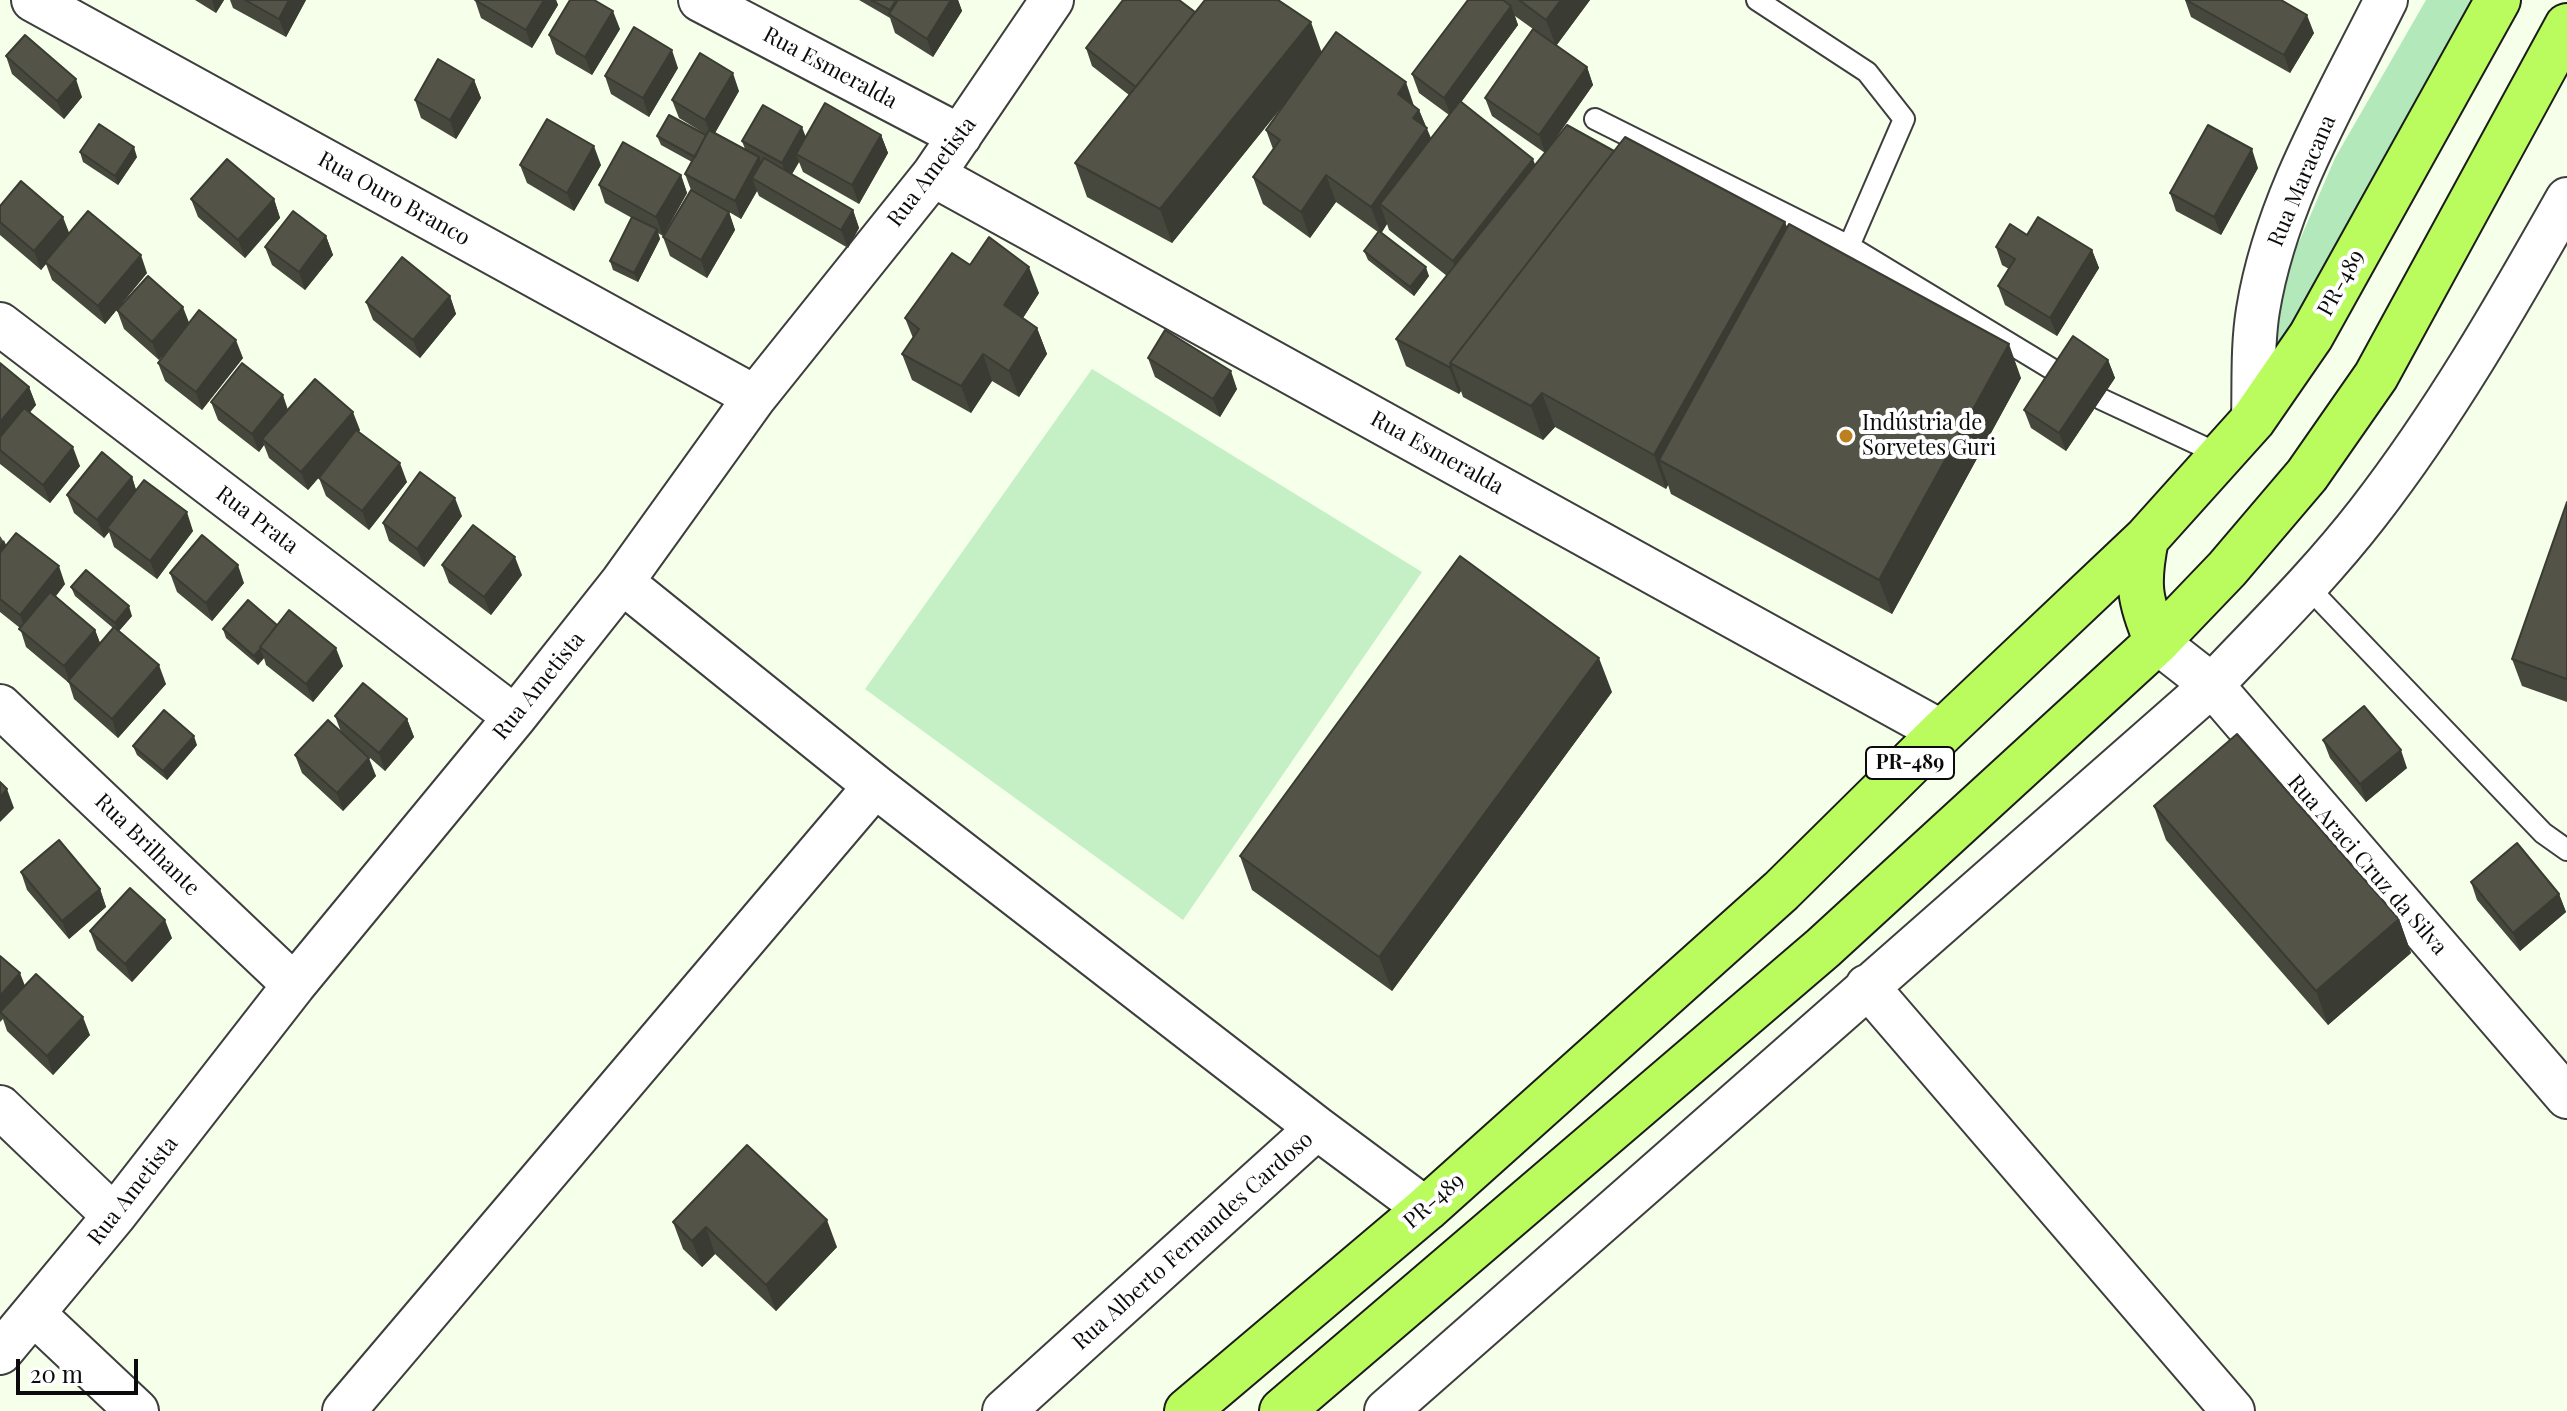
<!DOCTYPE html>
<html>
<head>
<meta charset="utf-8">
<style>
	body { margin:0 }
	#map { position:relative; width:2567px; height:1411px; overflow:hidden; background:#f5ffe9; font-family:"Playfair Display",serif }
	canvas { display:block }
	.scale { position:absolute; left:16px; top:1359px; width:122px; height:36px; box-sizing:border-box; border:4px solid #0b0b0b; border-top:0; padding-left:10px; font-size:24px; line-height:28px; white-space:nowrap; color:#0b0b0b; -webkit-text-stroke:6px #fff; paint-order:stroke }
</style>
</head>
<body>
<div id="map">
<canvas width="2567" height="1411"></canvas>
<div class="scale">20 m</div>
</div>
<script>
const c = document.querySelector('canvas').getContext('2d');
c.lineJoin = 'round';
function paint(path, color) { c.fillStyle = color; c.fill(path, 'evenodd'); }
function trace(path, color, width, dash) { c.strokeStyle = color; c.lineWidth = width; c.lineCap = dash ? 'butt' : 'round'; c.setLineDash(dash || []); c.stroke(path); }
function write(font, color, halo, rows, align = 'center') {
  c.font = font + ' "Playfair Display",serif'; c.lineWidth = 8; c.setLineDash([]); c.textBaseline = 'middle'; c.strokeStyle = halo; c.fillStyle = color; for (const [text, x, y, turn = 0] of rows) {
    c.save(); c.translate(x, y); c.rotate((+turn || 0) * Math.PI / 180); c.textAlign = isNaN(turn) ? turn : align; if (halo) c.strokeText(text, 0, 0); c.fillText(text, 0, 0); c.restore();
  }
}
paint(new Path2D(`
	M2426 0H2489L2272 373V305L2335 158Z`), '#b3e9ba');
paint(new Path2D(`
	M1092 369 1422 572 1183 920 865 689Z`), '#c5f0c5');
const lane = new Path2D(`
	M1757 0 1867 72 1904 119 1849 246
	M1595 119 1849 246 2065 377
	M2101 399 2221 455
	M2307 586 2543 833 2567 850`);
const street = new Path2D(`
	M33 0 755 397
	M700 0 960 136
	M933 175 1942 732
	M0 324 515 717
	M2253 420C2254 384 2252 346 2258 310 2276 199 2337 99 2386 0
	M622 582 875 786 1317 1128
	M2157 642 2212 685 2567 1097
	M0 706 294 985
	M1867 986 2233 1411
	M0 1107 114 1216
	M34 1314 137 1411
	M0 1353 114 1216 294 985 515 717 622 582 755 397 933 175 1052 0
	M344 1411 875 786
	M1004 1411 1317 1128 1426 1209
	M1386 1411 2212 685C2265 629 2320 575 2368 513 2444 415 2506 307 2567 199`);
const primary = new Path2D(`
	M2146 539C2137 584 2139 600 2157 642
	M1187 1411 1426 1209 1781 891 1942 732 2146 539 2253 420 2311 336 2498 0
	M1282 1411 1823 948 2157 642 2227 569 2307 475 2376 376 2567 26`);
trace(lane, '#3e3e3e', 24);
trace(street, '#3e3e3e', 46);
trace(primary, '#1c1c1c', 48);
trace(lane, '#fff', 20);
trace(street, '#fff', 42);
trace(primary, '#bafc5d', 44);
paint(new Path2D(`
	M195 0H224L216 13Z
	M230 0H306L286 37 233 8Z
	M475 0H556L558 5 532 48 481 18Z
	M859 0H958L962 11 933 57 895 33 890 18Z
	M1468 0H1590L1556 46 1587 67 1593 85 1552 144 1614 151 1785 222 1787 228 2021 378 1892 614 1671 494 1668 485 1666 489 1555 427 1543 440 1463 397 1461 391 1459 394 1406 366 1396 339 1447 276 1389 230 1387 224 1381 233 1429 276 1414 296 1368 260 1364 251 1378 232 1336 202 1310 238 1263 204 1253 177 1273 149 1266 130 1289 98 1172 243 1087 197 1075 163 1129 95 1092 66 1086 48 1195 12 1322 52 1419 110 1431 138 1449 115 1419 93 1412 74ZM1515 16 1533 29 1485 98 1492 116 1545 153 1535 165 1461 102 1518 25Z
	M2185 0H2281L2314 33 2290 73 2191 17Z
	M620 29 592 75 556 54 549 35Z
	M6 56 82 97 64 119 12 74Z
	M678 68 649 117 611 94 605 76Z
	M474 80 481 98 456 139 421 118 415 100Z
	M739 91 715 133 745 149 742 141 806 137 881 135 888 153 859 204 803 172 799 162 792 174 853 210 859 228 848 248 759 196 757 191 741 219 729 212 735 230 707 278 670 256 663 237 691 190 685 174 692 162 661 145 657 136 707 135 679 118 672 100Z
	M80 152 137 157 118 185 83 162Z
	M520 165H601L574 211 527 183Z
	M2258 168 2221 235 2176 211 2170 193Z
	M681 175 687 193 663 236 658 233 660 239 638 282 613 270 610 261 632 218 605 203 599 185Z
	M191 199H274L280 218 245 258 198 217Z
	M0 206 69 234 147 273 105 324 52 280 46 264 41 270 0 235Z
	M2027 235 2092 250 2099 268 2057 336 2005 305 1998 286 2009 269 2002 265 1996 247Z
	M326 236 333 255 305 290 272 265 265 247Z
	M970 265 1039 293 1023 318 1037 328 1047 354 1019 397 992 381 971 413 912 380 902 354 913 338 905 318Z
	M450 296 456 314 420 358 373 320 366 302Z
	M117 310 189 323 243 358 202 410 165 381 158 363 166 352 159 360 124 329Z
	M1148 358 1237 389 1220 417 1155 377Z
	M2108 360 2115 378 2066 451 2031 428 2024 410Z
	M0 363 29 387 36 405 30 412 80 466 50 503 0 464Z
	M211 402 288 410 360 430 359 432 407 482 369 530 326 496 319 478 327 468 308 490 269 458 264 445 259 452 218 420Z
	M132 477 136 490 193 531 157 579 114 547 109 532 104 538 74 513 67 495Z
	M2567 502V702L2522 686 2512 659Z
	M462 516 424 567 389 541 383 523Z
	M0 536 6 545 65 584 56 596 95 630 100 643 113 628 75 596 71 587 132 616 119 631 166 684 118 738 74 699 69 683 26 647 20 628 0 612Z
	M442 565 522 575 491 615 449 583Z
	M170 573 244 583 212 621 177 592Z
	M277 625 343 666 313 702 266 665 264 658 258 665 226 638 223 629Z
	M1612 692 1392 991 1252 890 1240 856Z
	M335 716 407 719 414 737 385 771 362 751 376 776 343 811 302 773 295 755 341 732Z
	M2323 740 2407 768 2366 802 2330 758Z
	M197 745 167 780 137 755 133 746Z
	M2154 806 2399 919 2411 953 2328 1025 2166 840Z
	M21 872 100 889 106 907 69 939 27 890Z
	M2471 882 2559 894 2566 912 2520 951 2477 900Z
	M90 931 172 938 132 982 97 950Z
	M0 956 25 986 90 1035 53 1075 7 1031 3 1019 0 1022Z
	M673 1222 837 1247 776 1311 715 1254 702 1267 683 1249Z`), '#47483d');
paint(new Path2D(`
	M212 0H224L216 13Z
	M289 0H306L286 37 279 19Z
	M544 0H556L558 5 532 48 526 30Z
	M951 0H958L962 11 933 57 927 39Z
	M1561 0H1590L1556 46 1546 20Z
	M1511 6 1518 25 1451 116 1444 98Z
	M613 11 620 29 592 75 585 57Z
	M2307 15 2314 33 2290 73 2284 55Z
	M1311 22 1323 56 1172 243 1160 209Z
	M672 50 678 68 649 117 643 98Z
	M1587 67 1593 85 1545 153 1539 135Z
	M733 73 739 91 712 138 705 120Z
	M76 79 82 97 64 119 57 101Z
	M474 80 481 98 456 139 450 120Z
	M1406 82 1415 109 1398 94Z
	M1419 110 1437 154 1380 204 1387 224 1381 234 1371 207 1413 118Z
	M802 127 809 145 796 154 799 162 788 181 782 163Z
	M881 135 888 153 859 204 852 185Z
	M594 146 601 165 574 211 567 193Z
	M134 147 137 157 118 185 115 176Z
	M2252 149 2258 168 2221 235 2214 217Z
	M759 157 766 175 752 178 757 191 741 219 735 201Z
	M1533 159 1543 185 1462 288 1453 261Z
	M681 175 687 193 663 236 656 217Z
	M1326 175 1336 202 1310 238 1301 212Z
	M274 199 280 218 245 258 238 240Z
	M853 210 859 228 848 248 841 230Z
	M729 212 735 230 707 278 701 260Z
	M63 217 70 235 41 270 34 251Z
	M1785 222 1797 256 1659 460 1668 485 1666 489 1654 455Z
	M657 229 660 239 638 282 634 273Z
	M326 236 333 255 305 290 299 272Z
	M2092 250 2099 268 2057 336 2050 318Z
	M141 255 147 273 105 324 98 306Z
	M1029 267 1039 293 1014 332 1004 305Z
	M1426 267 1429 276 1414 296 1410 287Z
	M450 296 456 314 420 358 413 340Z
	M183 307 190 325 159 360 152 342Z
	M1037 328 1047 354 1019 397 1009 371Z
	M236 340 243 358 202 410 196 392Z
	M2009 344 2021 378 1892 614 1879 580Z
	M983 354 992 381 971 413 961 386Z
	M2108 360 2115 378 2066 451 2059 433Z
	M1451 365 1461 391 1459 394 1449 367Z
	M1231 371 1237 389 1220 417 1213 399Z
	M29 387 36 405 0 449V422Z
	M1542 393 1555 427 1543 440 1531 406Z
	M283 395 289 413 262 439 264 445 259 452 252 434Z
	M353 412 360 430 308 490 301 472Z
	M73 447 80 466 50 503 43 485Z
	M400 463 407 482 369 530 362 511Z
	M132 477 138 496 107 528 109 532 104 538 97 520Z
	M455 498 462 516 424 567 417 549Z
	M187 512 193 531 157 579 150 561Z
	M4 540 11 558 0 572V545Z
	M515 557 522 575 491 615 484 597Z
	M238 565 244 583 212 621 206 603Z
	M59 566 65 584 27 633 20 615Z
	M129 606 132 616 118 632 115 623Z
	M95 630 102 648 71 685 64 666Z
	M336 648 343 666 313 702 306 684Z
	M260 649 264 658 258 665 254 656Z
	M1599 658 1612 692 1392 991 1379 957Z
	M159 665 166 684 118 738 112 719Z
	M407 719 414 737 385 771 379 753Z
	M194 736 197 745 167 780 163 771Z
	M2401 750 2407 768 2366 802 2360 784Z
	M369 758 376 776 343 811 337 793Z
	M7 789 14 808 0 822V797Z
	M100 889 106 907 69 939 62 921Z
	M2559 894 2566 912 2520 951 2513 933Z
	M2399 919 2411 953 2328 1025 2316 991Z
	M165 920 172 938 132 982 125 964Z
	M20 973 27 991 0 1012V996Z
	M83 1017 90 1035 53 1075 47 1056Z
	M827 1220 837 1247 776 1311 766 1285Z
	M706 1227 715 1254 702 1267 692 1241Z`), '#3a3b32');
const building = new Path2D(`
	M245 0H289L279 19Z
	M475 0H544L526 30Z
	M570 0H594L613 11 585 57 549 35Z
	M871 0H896L890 10Z
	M898 0H951L927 39 889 14Z
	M1123 0H1179L1195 12 1136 87 1086 48Z
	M1205 0H1278L1311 22 1160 209 1075 163Z
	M1468 0H1503L1511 6 1444 98 1412 74Z
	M1519 0H1561L1546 20Z
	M2186 0H2281L2307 15 2284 55Z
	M634 27 672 50 643 98 605 76Z
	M1533 29 1587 67 1539 135 1485 98Z
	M1336 32 1406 82 1398 94 1419 110 1413 118 1427 128 1371 207 1326 175 1301 212 1253 177 1280 140 1266 130Z
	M25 35 76 79 57 101 6 56Z
	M700 53 733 73 705 120 672 100Z
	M438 59 474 80 450 120 415 100Z
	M1460 101 1533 159 1453 261 1380 204Z
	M825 103 881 135 852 185 796 154Z
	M763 105 802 127 782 163 742 141Z
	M669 115 706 135 695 157 657 136Z
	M547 119 594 146 567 193 520 165Z
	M99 124 134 147 115 176 80 152Z
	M1567 125 1614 151 1450 363 1452 364 1449 367 1396 339Z
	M2208 125 2252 149 2214 217 2170 193Z
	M709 130 759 157 735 201 685 174Z
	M1625 137 1785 222 1654 455 1542 393 1531 406 1450 363Z
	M623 142 681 175 656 217 599 185Z
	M764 158 853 210 841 230 752 178Z
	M227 159 274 199 238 240 191 199Z
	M21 181 63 217 34 251 0 222V206Z
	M691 190 729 212 701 260 663 237Z
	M88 211 141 255 98 306 45 262Z
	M293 211 326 236 299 272 265 247Z
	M632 217 657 229 634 273 610 261Z
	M2038 217 2092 250 2050 318 1998 286 2015 259 1996 247 2010 224 2027 235Z
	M1789 224 2009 344 1879 580 1659 460Z
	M1379 231 1426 267 1410 287 1364 251Z
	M989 237 1029 267 1004 305 1037 328 1009 371 983 354 961 386 902 354 919 329 905 318 952 253 970 265Z
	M402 257 450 296 413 340 366 302Z
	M148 276 183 307 152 342 117 310Z
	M199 310 236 340 196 392 158 363Z
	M1165 330 1231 371 1213 399 1148 358Z
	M2073 336 2108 360 2059 433 2024 410Z
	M0 363 29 387 0 422Z
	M242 363 283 395 252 434 211 402Z
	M315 379 353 412 301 472 262 439Z
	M24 408 73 447 43 485 0 450V437Z
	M356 430 400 463 362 511 319 478Z
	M102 452 132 477 97 520 67 495Z
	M420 472 455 498 417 549 383 523Z
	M144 480 187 512 150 561 107 528Z
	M2567 502V679L2512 659Z
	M473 525 515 557 484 597 442 565Z
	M16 533 59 566 20 615 0 599V553Z
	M202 535 238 565 206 603 170 573Z
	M1460 556 1599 658 1379 957 1240 856Z
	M86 570 129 606 115 623 71 587Z
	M50 592 95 630 64 666 19 629Z
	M248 600 277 625 260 647 261 648 254 656 223 629Z
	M289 610 336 648 306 684 260 647Z
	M114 627 159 665 112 719 68 681Z
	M363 683 407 719 379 753 335 716Z
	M2364 706 2401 750 2360 784 2323 740Z
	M164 710 194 736 163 771 133 746Z
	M328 720 369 758 337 793 295 755Z
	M2237 734 2399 919 2316 991 2154 806Z
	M0 782 7 789 0 797Z
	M59 840 100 889 62 921 21 872Z
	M2517 843 2559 894 2513 933 2471 882Z
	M130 888 165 920 125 964 90 931Z
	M0 956 20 973 0 996Z
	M36 974 83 1017 47 1056 0 1012Z
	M747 1145 827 1220 766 1285 706 1227 692 1241 673 1222Z`);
paint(building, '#535447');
trace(building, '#3a3b32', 2);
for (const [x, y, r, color] of [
	[1846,436,8,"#bd8021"]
]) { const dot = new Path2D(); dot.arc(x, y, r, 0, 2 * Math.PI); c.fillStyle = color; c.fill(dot); trace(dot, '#fff', 3); }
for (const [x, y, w] of [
	[1910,763,88]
]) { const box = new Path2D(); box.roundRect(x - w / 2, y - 16, w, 32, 6); c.fillStyle = '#fff'; c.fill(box); trace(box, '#0b0b0b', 2); }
write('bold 20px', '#0b0b0b', null, [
	["PR-489",1910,763]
]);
write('22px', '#0b0b0b', '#fff', [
	["Rua Esmeralda",830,68,28],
	["Rua Ametista",932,172,-53],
	["Rua Maracana",2302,181,-67],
	["Rua Ouro Branco",394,199,29],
	["PR-489",2341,283,-61],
	["Rua Esmeralda",1437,453,29],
	["Rua Prata",257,520,37],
	["Rua Ametista",539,686,-51],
	["Rua Brilhante",147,845,44],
	["Rua Araci Cruz da Silva",2367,865,49],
	["Rua Ametista",133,1191,-52],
	["PR-489",1434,1201,-41],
	["Rua Alberto Fernandes Cardoso",1193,1241,-42]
]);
write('22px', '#0b0b0b', '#fff', [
	["Indústria de",1862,423],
	["Sorvetes Guri",1862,448]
], 'left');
</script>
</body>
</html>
